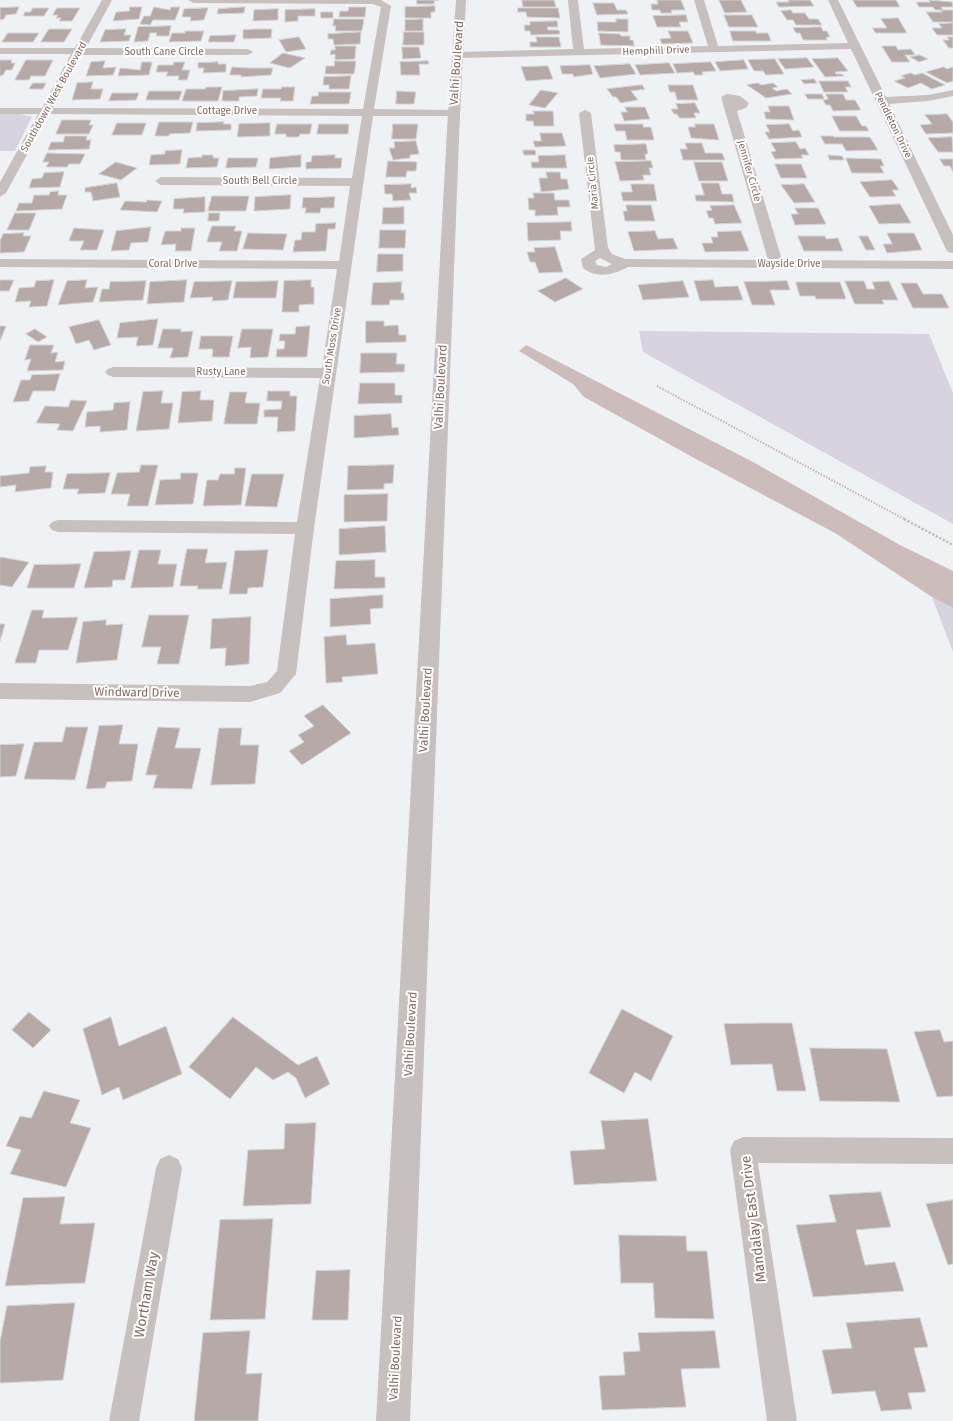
<!DOCTYPE html>
<html>
<head>
<meta charset="utf-8">
<style>
	body { margin:0 }
	canvas { display:block; background:#f0f1f5 }
</style>
</head>
<body>
<canvas width="953" height="1421"></canvas>
<script>
const c = document.querySelector('canvas').getContext('2d');
c.lineJoin = 'round';
function paint(path, color) { c.fillStyle = color; c.fill(path, 'evenodd'); }
function trace(path, color, width, dash) { c.strokeStyle = color; c.lineWidth = width; c.lineCap = dash ? 'butt' : 'round'; c.setLineDash(dash || []); c.stroke(path); }
function write(font, color, halo, rows, align = 'center') {
  c.font = font + ' "Fira Sans",sans-serif'; c.lineWidth = 4; c.setLineDash([]); c.textBaseline = 'middle'; c.strokeStyle = halo; c.fillStyle = color; for (const [text, x, y, turn = 0] of rows) {
    c.save(); c.translate(x, y); c.rotate((+turn || 0) * Math.PI / 180); c.textAlign = isNaN(turn) ? turn : align; if (halo) c.strokeText(text, 0, 0); c.fillText(text, 0, 0); c.restore();
  }
}
paint(new Path2D(`
	M0 114H21L32 117 15 151H0Z
	M639 331 929 334 953 393V524L643 352Z
	M932 597 953 608V652Z`), '#d7d4df');
paint(new Path2D(`
	M526 345 753 462 900 545 953 571V608L932 597 835 533 696 459 584 397 573 384 519 351Z`), '#cdbcbc');
const building = new Path2D(`
	M417 0H439L434 1V4H417Z
	M522 0H554L556 7H523Z
	M657 0H681L685 10H671L672 13H661L660 10H652L651 4H658Z
	M719 0H741L747 12 725 13Z
	M788 0H810L814 6 779 7 776 2H789Z
	M853 0H896L900 7H857Z
	M929 0 952 2 953 7H941L943 10H935L933 7H919L916 2H930Z
	M593 3H614L617 10H626L628 14 597 15Z
	M435 6V12H431V18H405V7Z
	M19 7 16 14 6 15 4 19 0 20V8Z
	M130 7H142L139 19 113 21 116 12 129 11Z
	M154 7 170 10 171 7H180L175 20H153L150 25 140 24 144 16H150Z
	M245 7 244 13 217 14 218 9Z
	M349 7H366L365 17H339L340 11H348Z
	M33 8H49L44 16H23L25 12H30Z
	M57 8H80L72 21H59L61 18H56L58 15H53Z
	M208 8 204 20 190 21 191 17H182L184 9Z
	M518 8H558L560 18 527 17 526 12H518Z
	M278 9V20L253 21 254 10Z
	M315 9V16H298V21L285 22V10Z
	M791 10 793 13H805L809 19H818L822 25H796L793 20H787L781 11Z
	M941 10H953V22H933L926 12H942Z
	M321 12H333V18H321Z
	M686 15 688 22H679L681 27H657L653 16Z
	M724 15H752L758 27H729Z
	M898 18 907 33H876L872 28H887L881 19Z
	M334 19H364L362 31H335L336 26H333Z
	M423 19V31H405V20Z
	M616 19H628V32L598 31 597 22H616Z
	M557 21 558 27H547L548 30H559L560 34 531 35 530 31H525L524 25H530V22Z
	M953 23V35H937L932 28H942L939 24Z
	M171 26 169 36H156L157 33H150L148 41 134 42 138 27Z
	M821 27 823 31H827L830 37H826L827 40H803L800 33H796L793 28Z
	M49 29H72L64 42H41Z
	M126 29 124 35H131L129 41 100 42 105 30Z
	M256 29H272L271 38 243 39V30Z
	M185 31H204L201 41 169 42 172 33H185Z
	M668 31H688L693 43 662 44 660 39 671 38Z
	M730 31H756V33H768L771 41H733Z
	M361 32 360 44 334 45 333 39H328V34Z
	M404 32H424V45H403Z
	M8 33H39L33 42H2Z
	M599 33 620 34 621 36H630V40H633L634 46 601 45Z
	M236 35 234 42H208L210 36Z
	M299 37 306 49 286 52 279 40Z
	M536 37H559L561 47H530V42H537Z
	M947 37H953V48H949L943 40H949Z
	M335 46H356L355 59 335 60V54L330 55 331 50H335Z
	M882 46H896L898 50 911 49 915 55H905L910 62H892Z
	M402 47H419L421 58 403 59Z
	M283 53 305 58 290 68 270 63Z
	M920 55 928 59 919 62 910 57Z
	M807 58 814 67 785 69 778 59Z
	M838 58 848 71 835 72 836 74H842L844 76 825 77 812 59Z
	M775 59 784 74 766 75 763 71H754L748 60Z
	M0 60H12L11 63H15L12 70H6L3 75 0 76Z
	M26 60H53L45 76H31L29 80H15Z
	M744 60 748 69 720 71 715 62Z
	M105 61 103 68 116 67 113 75 86 76 91 62Z
	M335 61H356L354 74H325L326 66H334Z
	M428 61 429 64H419L420 75H401L400 62Z
	M142 62H152L149 75 118 76 120 68 140 70Z
	M174 62H185L182 70H190L187 80H178L179 76H166L168 72H156L158 65H173Z
	M218 62V64H226V72L203 73 204 68H198V63Z
	M711 62 716 71 702 72 703 75H695L693 72 677 73 673 64Z
	M669 63 675 73 640 75 635 65Z
	M630 64 636 74 600 78 594 66Z
	M590 65 593 74 574 77 573 74H562L560 66Z
	M548 66 553 79 526 81 521 67Z
	M232 67 249 68H273L271 75 241 77V75H230Z
	M944 67 947 69 953 67V81L947 83 926 72Z
	M911 73 915 75 922 73 945 85 932 89 921 83 908 88 894 81 905 78 901 76Z
	M351 76 349 89H329V85H323L324 77Z
	M814 79 817 83 804 84 801 80Z
	M819 81H848L851 87H845L848 92H824Z
	M93 82 91 89H103L100 99 72 100 77 83Z
	M33 83H46L43 89H29Z
	M758 83 761 85 773 83 778 87 772 88 776 91 787 89 792 94 766 98 747 85Z
	M642 85 645 89 631 91 638 100 621 103 616 97H613L607 89Z
	M668 85H693L698 100H677L675 92H670Z
	M206 87H222L218 101H182L186 89H205Z
	M282 87H295L293 101H280L281 98H261L263 89H281Z
	M258 89 257 96 239 97V101H222L223 91Z
	M541 90 558 93 545 108 529 105Z
	M149 91H182L179 100H146Z
	M397 91 416 92 414 104H396Z
	M319 92H351L349 104H310L312 96H318Z
	M112 93H139L136 100 109 101Z
	M805 94H822L824 99H808Z
	M826 94H843L846 100H855L861 110 833 111 830 105H826L823 100 828 99Z
	M695 103 700 113H694L696 118H679L677 114H674L671 109H678L676 104Z
	M768 106H789L794 120 766 119 764 112H770Z
	M625 107H645L650 119 624 121 621 112H627Z
	M533 111H553L554 126H534L533 121H526V114H534Z
	M947 114 953 122V133L926 134 920 125 932 124 925 115Z
	M832 116H856L862 126H866L869 131H840Z
	M62 120H91L89 125H93L89 134H56Z
	M159 122H193L190 133 169 134V136H155Z
	M224 122 223 124H231V130L196 131 197 123Z
	M117 123H146L142 135H112Z
	M270 123V136L237 137 239 124Z
	M277 124H312L310 134H300L299 137H286V134H275Z
	M319 124H349L348 134H317Z
	M393 124H418L416 139H392Z
	M614 124H643V127H651L654 140H627L625 131H616Z
	M695 124H714L719 140 691 138 688 127H695Z
	M789 124 793 131 799 130 802 137 769 139 765 132H770L766 125Z
	M540 133H562L566 146 535 147 533 141H541Z
	M65 136H87L86 140H91L89 149 48 150 51 142H63Z
	M821 136H833L834 137H870L878 150 846 151 842 144H825Z
	M952 137 953 152H938L928 138Z
	M416 141 419 154 410 155V158L393 160 389 148H395L394 142Z
	M796 142 800 149 805 148 809 155H801L803 158 775 159 771 152 776 151 771 143Z
	M685 143H702L705 153H722L725 160H683L680 149H687Z
	M646 144 648 154H645L646 160H621L620 152H615L614 145Z
	M182 150 180 164 149 165 151 155 165 154V151Z
	M523 150H535L536 155H524Z
	M47 153 85 154 80 164H69L67 167H46L49 162H43Z
	M202 155H213V158H219L217 167 186 168 188 158 202 157Z
	M301 155V167L269 169 270 158Z
	M335 155V158H342L341 168 306 169V162H311L312 156Z
	M565 155 567 168H532L531 162H539L538 156Z
	M828 155 842 156 844 160H830Z
	M228 158H258L256 167 226 168Z
	M846 158 881 159 884 166H880L884 173H852Z
	M940 159H953V172L950 166H944Z
	M388 161 417 162 416 171H407L406 177H386Z
	M651 161 653 168H649L651 175H643L644 180 620 181 615 162Z
	M116 162 137 168 121 180 99 174Z
	M694 162H722L728 181H699Z
	M775 164H801L807 178H781Z
	M64 172 60 187 29 188 32 179 42 178 44 173Z
	M546 172H560L561 179H567L569 189 541 192 539 178H547Z
	M892 180 899 190H892L896 196 870 197 860 182Z
	M117 183 120 197 93 201 91 192H85V188Z
	M701 183H719L722 194H732L734 202 696 201 695 195H704Z
	M411 184V188L416 187 417 193H409L411 200 393 201 392 194H385L384 185Z
	M631 184H654L657 201H623L621 192H632Z
	M804 184 815 202 794 203 781 185Z
	M59 191 58 195H67L62 209 16 211 19 203H32L34 195H49L50 192Z
	M533 193H554L555 200H569L570 207H557L558 215 535 216V210H529L528 198H534Z
	M291 195 290 209 254 211 255 197Z
	M212 196H249L246 211H208Z
	M205 197V212L183 213 184 209H173L174 199Z
	M335 197 334 208H321L320 213H305L306 208H302L303 198Z
	M147 200 162 201 157 212 120 210 125 201 146 202Z
	M900 204 911 223 879 224 869 206Z
	M626 205H651L655 221H625L623 211H627Z
	M734 205 742 223 715 224 713 218H709L706 211 712 210 710 206Z
	M404 207V224H382L383 208Z
	M795 208H818L826 224 795 225 791 214H798Z
	M15 213H36L29 230H7Z
	M209 213H220L219 221H208Z
	M571 222 572 231H560L561 240 528 241 527 223Z
	M336 223 335 229H328L326 251 293 252 295 240H301L302 232H315L316 224Z
	M212 226H236L234 231H242L237 251H219L222 242H207Z
	M151 227 148 242 131 243 129 250 111 251 116 231Z
	M74 228 104 230 97 250H80L84 241H69Z
	M181 228H195L191 251H175L176 244 161 245 165 231H181Z
	M380 230H406L405 248H379Z
	M655 231 658 239 673 238 678 249 634 251 628 232Z
	M741 231 749 251 705 252 702 243H713L711 237H718L717 232Z
	M24 233 23 236H31L24 252 0 253V241L3 234Z
	M248 233 287 234 283 250 243 249Z
	M887 233H914L922 250 887 253 883 244H892Z
	M798 236H825L826 239 838 238 843 251H804Z
	M859 236H868L875 250H866Z
	M555 247 563 272 539 273 535 262H530L527 252H535L534 248Z
	M378 254H403V271L377 272Z
	M566 278 583 289 555 302 538 291Z
	M0 280H14L9 291H0Z
	M54 280 47 306 29 307 31 301 15 302 19 288 34 287 36 281Z
	M87 280 85 288 98 287 93 302 58 305 67 281Z
	M187 280 184 302 147 304 150 282Z
	M311 280V287H314V304L299 305V312H282L284 281Z
	M713 280 715 287 738 286 743 300 700 301 694 281Z
	M146 281 143 300 99 302 102 289H109L110 282Z
	M232 281 228 300 212 301 213 297 190 298 194 282Z
	M278 281 276 298H233L236 282Z
	M683 281 689 297 643 300 638 285Z
	M787 281 790 290H770L775 305H752L744 282Z
	M845 281H864L867 289H875L872 282 889 281 898 300H882L884 304H855Z
	M402 282 401 293H404V300H390L389 305H371L373 283Z
	M796 282H840L846 299H816L815 296H800Z
	M901 283H917L923 294H942L949 308H913Z
	M158 319 153 345 136 346 138 337 117 338 120 323Z
	M99 320 111 345 94 350 89 340 76 344 69 327Z
	M366 321H384V326L398 325 399 335H406V342L366 343Z
	M0 326H6L0 341Z
	M310 326 307 357H276L277 349H284L285 341H279L280 334H295L296 327Z
	M35 329 47 337 38 342 26 334Z
	M163 329H181V332L193 331 188 357 170 358 173 348H158Z
	M242 329H273L268 357 250 358 251 347 238 348Z
	M201 336H233L229 357H212L213 349H199Z
	M30 345H54L51 353 58 352 55 362 65 361 63 370 27 371 31 359 25 360Z
	M361 353H397L396 364H405L404 372 360 373Z
	M60 374 55 391H33L29 401 13 402 21 380H30L32 375Z
	M360 383H395V395H402V403L358 404Z
	M163 391 161 403H173L169 429 136 431 143 392Z
	M201 391 200 400H214L212 421 178 423 182 392Z
	M268 391H290V396H297L295 431 277 432 278 417H264V410L281 409 282 401H267Z
	M230 392H247L245 403H260L257 424H224Z
	M71 400 87 401 73 431 57 430 60 424 36 423 45 406 68 407Z
	M130 402 127 430 100 432V426L85 427 87 412 113 410 114 403Z
	M391 414 392 428 398 427 399 435 354 438V416Z
	M141 465H158L148 506H127L130 494H111L117 473 139 472Z
	M394 465 393 483 384 484V489L347 490 348 466Z
	M46 466 45 472H53L51 488 15 492 16 485 0 487V476L29 473 30 467Z
	M235 468H246L241 505 203 506 207 480H218L220 474H234Z
	M110 473 105 493 77 494 79 489H63L67 474Z
	M181 473H198L193 504 155 505 160 480 180 479Z
	M252 474H284L277 507 245 506Z
	M388 494 387 521 344 522V495Z
	M385 526 386 552 339 555V529Z
	M187 549H208L205 563 227 562 222 589H197L198 586H180Z
	M139 550H161L158 564H177L173 587 131 588Z
	M268 550 263 587 248 588 247 594H229L235 551Z
	M131 551 125 580H113L112 587 84 588 94 552Z
	M0 557 29 562 12 587 0 585Z
	M375 560V577H385V588L334 589 336 561Z
	M81 564 74 588H27L34 565Z
	M383 595V608L370 609 371 624 330 627V599Z
	M32 610H44L42 618 78 617 68 650H39L36 663H15Z
	M149 615H189L179 664H157L161 647H142Z
	M251 617 249 664 225 666 226 648 210 649 212 619Z
	M106 620V625L123 624 117 660 76 663 83 622Z
	M0 624H5L0 641Z
	M346 635 347 645 375 643 378 674 342 677 343 682 326 683 324 637Z
	M323 705 351 733 302 765 289 751 304 742 298 735 314 726 304 716Z
	M123 725 119 744H138L132 781 107 782 105 788 86 789 99 726Z
	M66 727H88L75 780 24 779 34 742H62Z
	M158 727 180 728 175 748H201L192 789 153 788 157 775H146Z
	M219 728H242L240 745H259L255 784 211 785Z
	M24 744 16 776 0 777V745Z
	M622 1009 673 1036 651 1081 635 1072 624 1093 589 1073Z
	M29 1012 51 1030 33 1048 12 1030Z
	M111 1017 119 1046 166 1026 182 1074 123 1100 119 1087 102 1095 83 1029Z
	M233 1017 298 1065 317 1056 330 1084 305 1098 296 1078 288 1072 273 1080 256 1067 230 1099 189 1067Z
	M765 1023H792L806 1091H777L772 1064 731 1065 724 1024Z
	M940 1030 944 1042 953 1041V1096L937 1097 914 1032Z
	M810 1048 887 1049 900 1102 820 1101Z
	M44 1091 80 1100 70 1123 91 1128 66 1187 10 1174 21 1150 6 1146 20 1116 31 1118Z
	M648 1119 657 1181 574 1185 570 1151 605 1149 601 1121Z
	M316 1123 311 1204 243 1206 248 1150 284 1149 285 1124Z
	M881 1192 891 1227 856 1230 865 1265 895 1262 904 1291 813 1297 796 1225 836 1222 829 1195Z
	M65 1197 60 1224 95 1223 85 1283 5 1286 23 1198Z
	M953 1200V1264L948 1265 926 1204Z
	M273 1219 265 1319 210 1320 220 1220Z
	M619 1235 686 1236 687 1251H707L714 1319 655 1318 653 1283H621Z
	M350 1270 348 1320H312L316 1271Z
	M75 1303 63 1380 0 1383V1341L7 1306Z
	M920 1318 928 1347 914 1348 926 1392 908 1393 912 1409 881 1411 875 1391 832 1394 822 1350 852 1348 846 1323Z
	M250 1331 246 1374 262 1373 258 1421H194L203 1333Z
	M715 1331 720 1368 681 1369 686 1407 602 1410 599 1376 625 1375 623 1352 640 1351 638 1333Z`);
paint(building, '#b6aaa8');
trace(building, '#d3d4d6', 1);
trace(new Path2D(`
	M657 386 906 520`), '#bdb8b6', 2, [1.5, 1.5]);
trace(new Path2D(`
	M904 519 953 545`), '#bdb8b6', 2.5, [2, 2]);
paint(new Path2D(`
	M102 0H112L86 48 248 49 253 52 248 55H82L53 108 363 109 381 7 373 4 193 3 188 0H381L391 6 374 109 454 110 460 113 454 116H373L314 528 296 674 280 693 250 702 0 699V683L250 686 267 682 277 671 295 534 58 532 52 530 49 526 52 522 58 520 297 522 320 378 113 377 108 375 105 372 108 369 113 367 322 368 337 269 0 267V259L339 261 350 186 161 185 155 181 161 177 352 178 362 116 49 114 6 193 0 197V182L38 114H0V108H42L71 54H0V48H75Z
	M568 0H578L584 49 708 46 694 0H704L718 46 848 43 828 0H838L886 97 928 95 953 90V96L928 101 889 104 953 235V253L948 252 946 249 851 49 458 58 453 55 458 52 573 49Z
	M727 94 740 96 749 103 746 108 737 111 782 260 953 261V269L628 267C613 275 597 279 583 268L581 259 595 250 579 113 585 110 591 113 608 248 612 254 625 259 768 260 721 97ZM600 258 612 264 606 267 597 265 595 261Z
	M743 1137 953 1138V1164L758 1163 797 1421H767L730 1150 734 1141Z
	M169 1155 178 1159 182 1168 139 1421H109L156 1168 160 1159Z`), '#c7c0be');
paint(new Path2D(`
	M456 0H466L460 113 410 1421H376L448 113Z`), '#c7c0be');
write('10px', '#846861', '#fff', [
	["Hemphill Drive",656,51,-2],
	["South Cane Circle",164,52],
	["Southdown West Boulevard",54,97,-61],
	["Cottage Drive",227,111],
	["Pendleton Drive",893,125,64],
	["Jennifer Circle",749,171,74],
	["South Bell Circle",260,181],
	["Maria Circle",593,183,-96],
	["Coral Drive",173,264],
	["Wayside Drive",789,264],
	["South Moss Drive",332,346,-81],
	["Rusty Lane",221,372]
]);
write('12px', '#846861', '#fff', [
	["Valhi Boulevard",457,63,-86],
	["Valhi Boulevard",441,387,-87],
	["Windward Drive",137,693,1],
	["Valhi Boulevard",426,710,-87],
	["Valhi Boulevard",411,1034,-87],
	["Valhi Boulevard",396,1358,-87]
]);
write('14px', '#846861', '#fff', [
	["Mandalay East Drive",754,1219,-97],
	["Wortham Way",147,1295,-80]
]);
</script>
</body>
</html>
